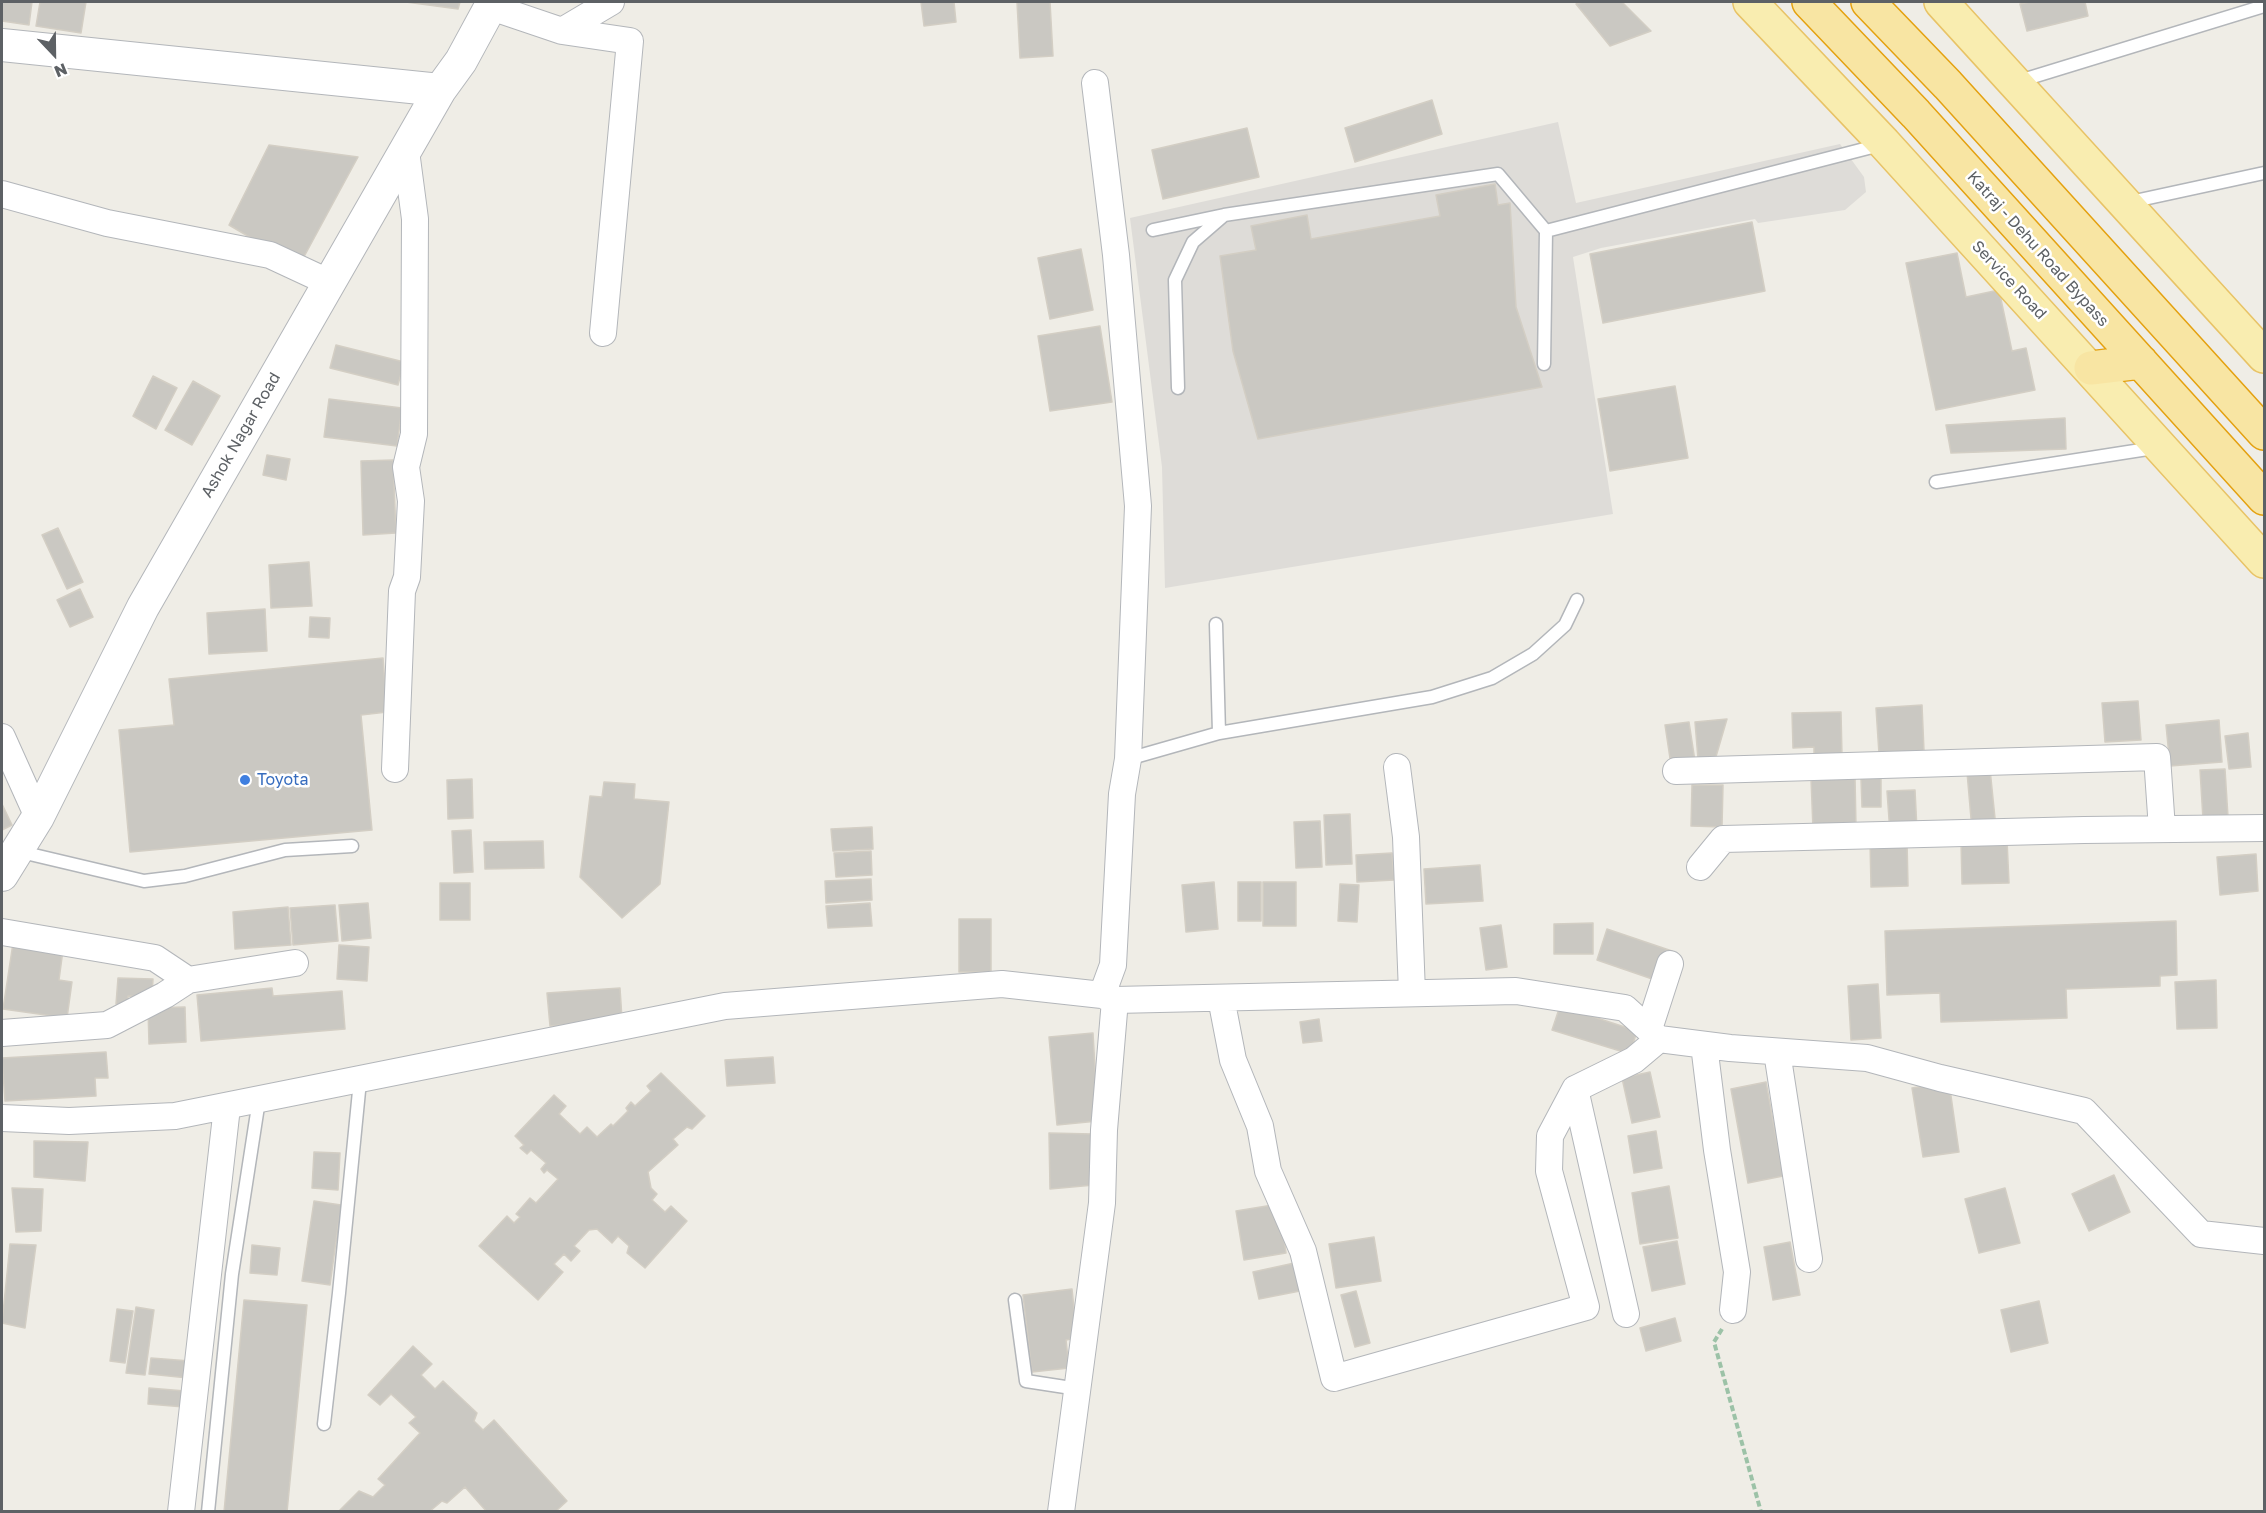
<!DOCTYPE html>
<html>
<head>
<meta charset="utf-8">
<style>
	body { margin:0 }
	#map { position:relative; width:2266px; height:1513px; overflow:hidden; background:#efede6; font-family:"Golos Text",sans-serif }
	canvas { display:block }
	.frame { position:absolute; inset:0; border:3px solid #5d6165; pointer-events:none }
	.north { position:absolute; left:24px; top:24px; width:60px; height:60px; -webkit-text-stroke:4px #fff; paint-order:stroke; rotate:158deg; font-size:16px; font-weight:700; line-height:24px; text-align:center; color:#5d6165 }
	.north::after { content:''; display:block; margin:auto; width:21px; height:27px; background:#5d6165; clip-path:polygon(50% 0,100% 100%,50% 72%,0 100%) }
</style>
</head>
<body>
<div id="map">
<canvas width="2266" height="1513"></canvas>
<div class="frame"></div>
<div class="north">N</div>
</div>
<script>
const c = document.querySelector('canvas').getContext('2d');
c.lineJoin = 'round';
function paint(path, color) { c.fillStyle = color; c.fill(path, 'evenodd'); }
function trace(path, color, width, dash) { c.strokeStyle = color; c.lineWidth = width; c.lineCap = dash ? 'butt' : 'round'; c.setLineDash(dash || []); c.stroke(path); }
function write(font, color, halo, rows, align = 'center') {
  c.font = font + ' "Golos Text",sans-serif'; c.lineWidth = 5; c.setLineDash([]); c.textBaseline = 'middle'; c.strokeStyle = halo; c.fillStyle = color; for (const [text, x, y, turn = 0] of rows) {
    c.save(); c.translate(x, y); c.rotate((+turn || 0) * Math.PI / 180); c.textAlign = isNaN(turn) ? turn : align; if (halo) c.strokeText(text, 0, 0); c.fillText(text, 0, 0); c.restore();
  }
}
paint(new Path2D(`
	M1558 122 1576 203 1840 144 1864 177 1866 192 1845 210 1758 223 1755 219 1601 248 1573 257 1613 514 1165 588 1162 467 1130 218Z`), '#dedcd8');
const building = new Path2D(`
	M2 2H32L29 25 2 21Z
	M40 2H86L81 33 36 26Z
	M406 2H460L458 9Z
	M921 2H954L956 22 924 26Z
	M1017 2H1050L1053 56 1020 58Z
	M1583 2H1622L1651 31 1610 46 1576 4Z
	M2030 2H2085L2088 16 2027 31 2020 4Z
	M1432 100 1442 134 1355 162 1345 128Z
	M1247 128 1259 177 1163 199 1152 150Z
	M269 145 358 157 299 266 229 225Z
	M1495 184 1498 205 1510 203 1516 307 1542 387 1258 439 1233 351 1220 256 1256 250 1251 226 1307 215 1311 239 1440 216 1436 195Z
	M1752 222 1765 291 1603 323 1590 254Z
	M1081 249 1093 310 1050 319 1038 258Z
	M1957 253 1966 297 1999 290 2012 351 2026 348 2035 390 1936 410 1906 263Z
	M1100 326 1112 402 1050 411 1038 336Z
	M336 345 404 362 398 385 330 368Z
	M153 376 177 388 156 429 133 416Z
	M193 381 220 396 192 445 165 430Z
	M1675 386 1688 458 1610 471 1598 399Z
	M329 399 402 408 397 446 324 437Z
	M2065 418 2066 449 1951 453 1946 425Z
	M267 455 290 459 286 480 263 475Z
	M393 460 396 533 363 535 361 461Z
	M58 528 83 582 67 589 42 535Z
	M309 562 312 606 271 608 269 565Z
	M80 589 93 617 70 627 57 600Z
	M265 609 267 651 209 654 207 613Z
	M310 617 330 618 329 638 309 637Z
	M383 658 387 712 361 715 372 830 130 852 119 730 174 725 169 679Z
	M2138 701 2141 740 2105 742 2102 703Z
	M1922 705 1924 751 1879 754 1876 708Z
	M1841 712 1842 756 1814 757V747L1793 748 1792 713Z
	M1727 719 1715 760 1698 759 1695 722Z
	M2219 720 2222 762 2170 766 2166 725Z
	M1689 722 1695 761 1671 765 1665 725Z
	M2248 733 2251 767 2229 769 2225 736Z
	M1990 769 1996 828 1972 830 1967 772Z
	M2225 769 2228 817 2203 819 2200 770Z
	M1855 777 1856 827 1813 829 1811 779Z
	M1881 778V807H1862L1861 779Z
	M472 779 473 818 448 819 447 780Z
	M604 782 635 784 634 799 669 802 660 884 622 918 580 877 590 796 602 797Z
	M1692 785H1723L1722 827 1691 826Z
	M1915 790 1917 830 1890 833 1887 791Z
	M2 804 12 825 2 830Z
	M1350 814 1352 864 1326 865 1324 815Z
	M1320 821 1322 867 1296 868 1294 822Z
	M872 827 873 849 833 851 831 829Z
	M471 830 473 872 454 873 452 831Z
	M1907 840 1908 886 1871 887 1870 841Z
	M2007 840 2009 883 1962 884 1961 841Z
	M543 841 544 868 485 869 484 842Z
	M871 851 872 875 836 877 834 853Z
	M1392 853 1394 880 1357 882 1356 855Z
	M2256 854 2258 891 2220 895 2217 857Z
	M1480 865 1483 901 1426 904 1424 869Z
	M871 879 872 900 826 903 825 881Z
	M1214 882 1218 929 1186 932 1182 885Z
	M1238 882H1261V921H1238Z
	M1263 882H1296V926H1263Z
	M440 883H470V920H440Z
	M1340 884 1359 885 1357 922 1338 921Z
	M368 903 371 938 342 941 339 905Z
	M870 903 872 926 828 928 826 906Z
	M335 905 338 941 293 945 290 908Z
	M288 907 291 945 235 949 233 912Z
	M959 919H991V972H959Z
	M2176 921 2177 975 2160 976V986L2066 989 2067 1018 1941 1022 1940 993 1887 995 1885 931Z
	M1593 923V954H1554V924Z
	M1501 925 1507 967 1486 970 1480 928Z
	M1607 929 1672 951 1661 982 1597 960Z
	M13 943 63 950 59 980 72 982 67 1018 3 1009Z
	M339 945 369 947 367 981 337 979Z
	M118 978 153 979 152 997 128 996V1005L116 1004Z
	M2216 980 2217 1028 2177 1029 2175 982Z
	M1878 984 1881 1038 1851 1040 1848 986Z
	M272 988 273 996 342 991 345 1029 201 1041 197 995Z
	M620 988 622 1019 550 1026 547 993Z
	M1560 1006 1637 1031 1630 1054 1552 1030Z
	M185 1007 186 1042 149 1044 148 1008Z
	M1319 1019 1322 1041 1303 1043 1300 1022Z
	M1093 1033 1098 1121 1057 1125 1049 1037Z
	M106 1052 108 1078H95L96 1096 5 1101 2 1058Z
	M773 1057 775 1083 727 1086 725 1060Z
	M1650 1072 1660 1117 1632 1123 1622 1078Z
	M661 1073 705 1116 692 1129 687 1127 673 1139 678 1145 648 1172 651 1188 657 1194 652 1200 665 1212 671 1206 687 1221 645 1268 627 1253 629 1246 618 1236 612 1243 597 1229 589 1230 574 1246 580 1251 571 1261 564 1254 554 1264 563 1272 538 1300 479 1246 507 1216 514 1223 520 1217 516 1214 530 1198 536 1203 558 1179 547 1170 544 1173 541 1169 546 1163 531 1150 527 1154 520 1148 524 1145 515 1136 554 1095 566 1106 559 1114 580 1134 587 1127 597 1137 611 1124 613 1126 628 1111 626 1108 631 1102 635 1106 651 1091 647 1086Z
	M1766 1082 1783 1176 1748 1183 1731 1089Z
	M1949 1082 1959 1152 1923 1157 1912 1088Z
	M1656 1131 1662 1168 1634 1173 1628 1136Z
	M1049 1133 1093 1134 1094 1185 1050 1189Z
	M34 1141 88 1142 85 1181 34 1177Z
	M314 1152 340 1153 338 1190 312 1188Z
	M2114 1175 2130 1212 2089 1231 2072 1194Z
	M1669 1186 1678 1238 1640 1244 1632 1193Z
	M12 1188 43 1189 41 1231 16 1232Z
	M2005 1188 2020 1243 1979 1253 1965 1199Z
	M314 1201 341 1205 330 1285 302 1281Z
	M1279 1204 1286 1253 1244 1260 1236 1211Z
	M1374 1237 1381 1281 1336 1288 1329 1244Z
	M1677 1241 1685 1284 1652 1291 1643 1247Z
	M1790 1242 1800 1295 1773 1300 1764 1247Z
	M10 1244 36 1245 25 1328 2 1323Z
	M252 1245 280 1248 277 1275 250 1273Z
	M1299 1262 1305 1290 1259 1299 1253 1272Z
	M1072 1289 1077 1338 1066 1340 1069 1368 1032 1372 1023 1295Z
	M1356 1291 1370 1343 1355 1347 1341 1295Z
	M244 1300 307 1305 287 1512H224Z
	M2039 1301 2048 1343 2011 1352 2001 1310Z
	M136 1307 154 1310 145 1375 126 1373Z
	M117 1309 133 1311 125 1363 110 1361Z
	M1675 1318 1681 1341 1646 1351 1640 1328Z
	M413 1346 432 1364 421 1375 435 1389 443 1381 477 1413 474 1421 483 1430 494 1420 567 1501 555 1512H487L465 1487 447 1503 442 1501 429 1512 339 1511 359 1491 373 1497 385 1485 378 1479 420 1433 409 1423 416 1417 391 1394 380 1405 368 1395Z
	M151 1358 190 1361 188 1378 149 1374Z
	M149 1388 185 1391 184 1407 148 1404Z`);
paint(building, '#cac8c2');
trace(building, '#d3cec4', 1.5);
const service = new Path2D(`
	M2016 82 2264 6
	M2130 202 2264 173
	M1153 230 1224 215 1498 174 1546 231
	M1544 364 1546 231 1880 145
	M1178 388 1175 280 1193 242 1223 216
	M1936 482 2154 448
	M1219 733 1432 697 1492 678 1533 654 1565 625 1577 600
	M1128 759 1219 733 1216 624
	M17 851 144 881 185 876 285 850 352 846
	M1015 1300 1026 1381 1078 1389
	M324 1424 339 1293 360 1081
	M208 1512 232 1274 259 1100`);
const minor = new Path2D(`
	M491 7 562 31 611 2
	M562 31 630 41 603 333
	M1095 83 1116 255 1138 506 1128 759 1122 794 1113 965 1102 995
	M2 194 107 223 270 255 328 282
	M2 737 38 817
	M1397 767 1406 837 1412 993
	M395 769 402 591 407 577 411 501 406 467 414 434 415 219 406 151
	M1676 771 2157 757 2162 829
	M1700 867 1723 839 2084 830 2264 828
	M2 932 155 958 188 980 295 963
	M1221 998 1233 1060 1260 1126 1268 1171 1303 1251 1334 1378 1586 1307 1549 1171 1550 1136 1575 1089 1634 1060 1659 1039
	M1649 1029 1670 964
	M2 1033 107 1025 165 995 188 980
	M1704 1045 1717 1150 1737 1272 1733 1310
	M1777 1052 1809 1259
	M1575 1089 1626 1314
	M2 1118 69 1121 175 1116 725 1006 1002 984 1102 995 1115 1000 1516 991 1625 1008 1659 1039 1730 1048 1867 1058 1940 1078 2084 1111 2201 1234 2264 1241
	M181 1512 227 1107
	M1061 1512 1102 1203 1104 1130 1115 1000`);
const tertiary = new Path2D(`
	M2 45 440 90
	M2 875 38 817 143 607 440 90 461 61 493 2`);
const primary = new Path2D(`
	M1750 2 1884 143 2264 561
	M1941 2 2264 356`);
const trunk = new Path2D(`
	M1809 2 1916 114 2264 498
	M1868 2 1948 85 2264 433
	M2091 368 2141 362`);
trace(service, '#b3b6ba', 15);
trace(minor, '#b3b6ba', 28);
trace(tertiary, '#b3b6ba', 34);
trace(primary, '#e8c366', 36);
trace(trunk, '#e4a110', 36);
trace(new Path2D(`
	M1722 1329 1714 1342 1761 1512`), '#9cc2a7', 4, [6, 3]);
trace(service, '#fff', 12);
trace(minor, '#fff', 26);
trace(tertiary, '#fff', 32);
trace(primary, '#f9edb0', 33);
trace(trunk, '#f8e5a3', 33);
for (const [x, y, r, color] of [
	[245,780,6,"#3f7fe0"]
]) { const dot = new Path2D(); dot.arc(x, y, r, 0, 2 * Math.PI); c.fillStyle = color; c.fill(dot); trace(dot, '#fff', 2); }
write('16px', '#5d6165', '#fff', [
	["Katraj - Dehu Road Bypass",2038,249,48],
	["Service Road",2009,280,47],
	["Ashok Nagar Road",241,435,-60]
]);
write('16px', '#366cbe', '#fff', [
	["Toyota",257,780]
], 'left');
</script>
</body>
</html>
